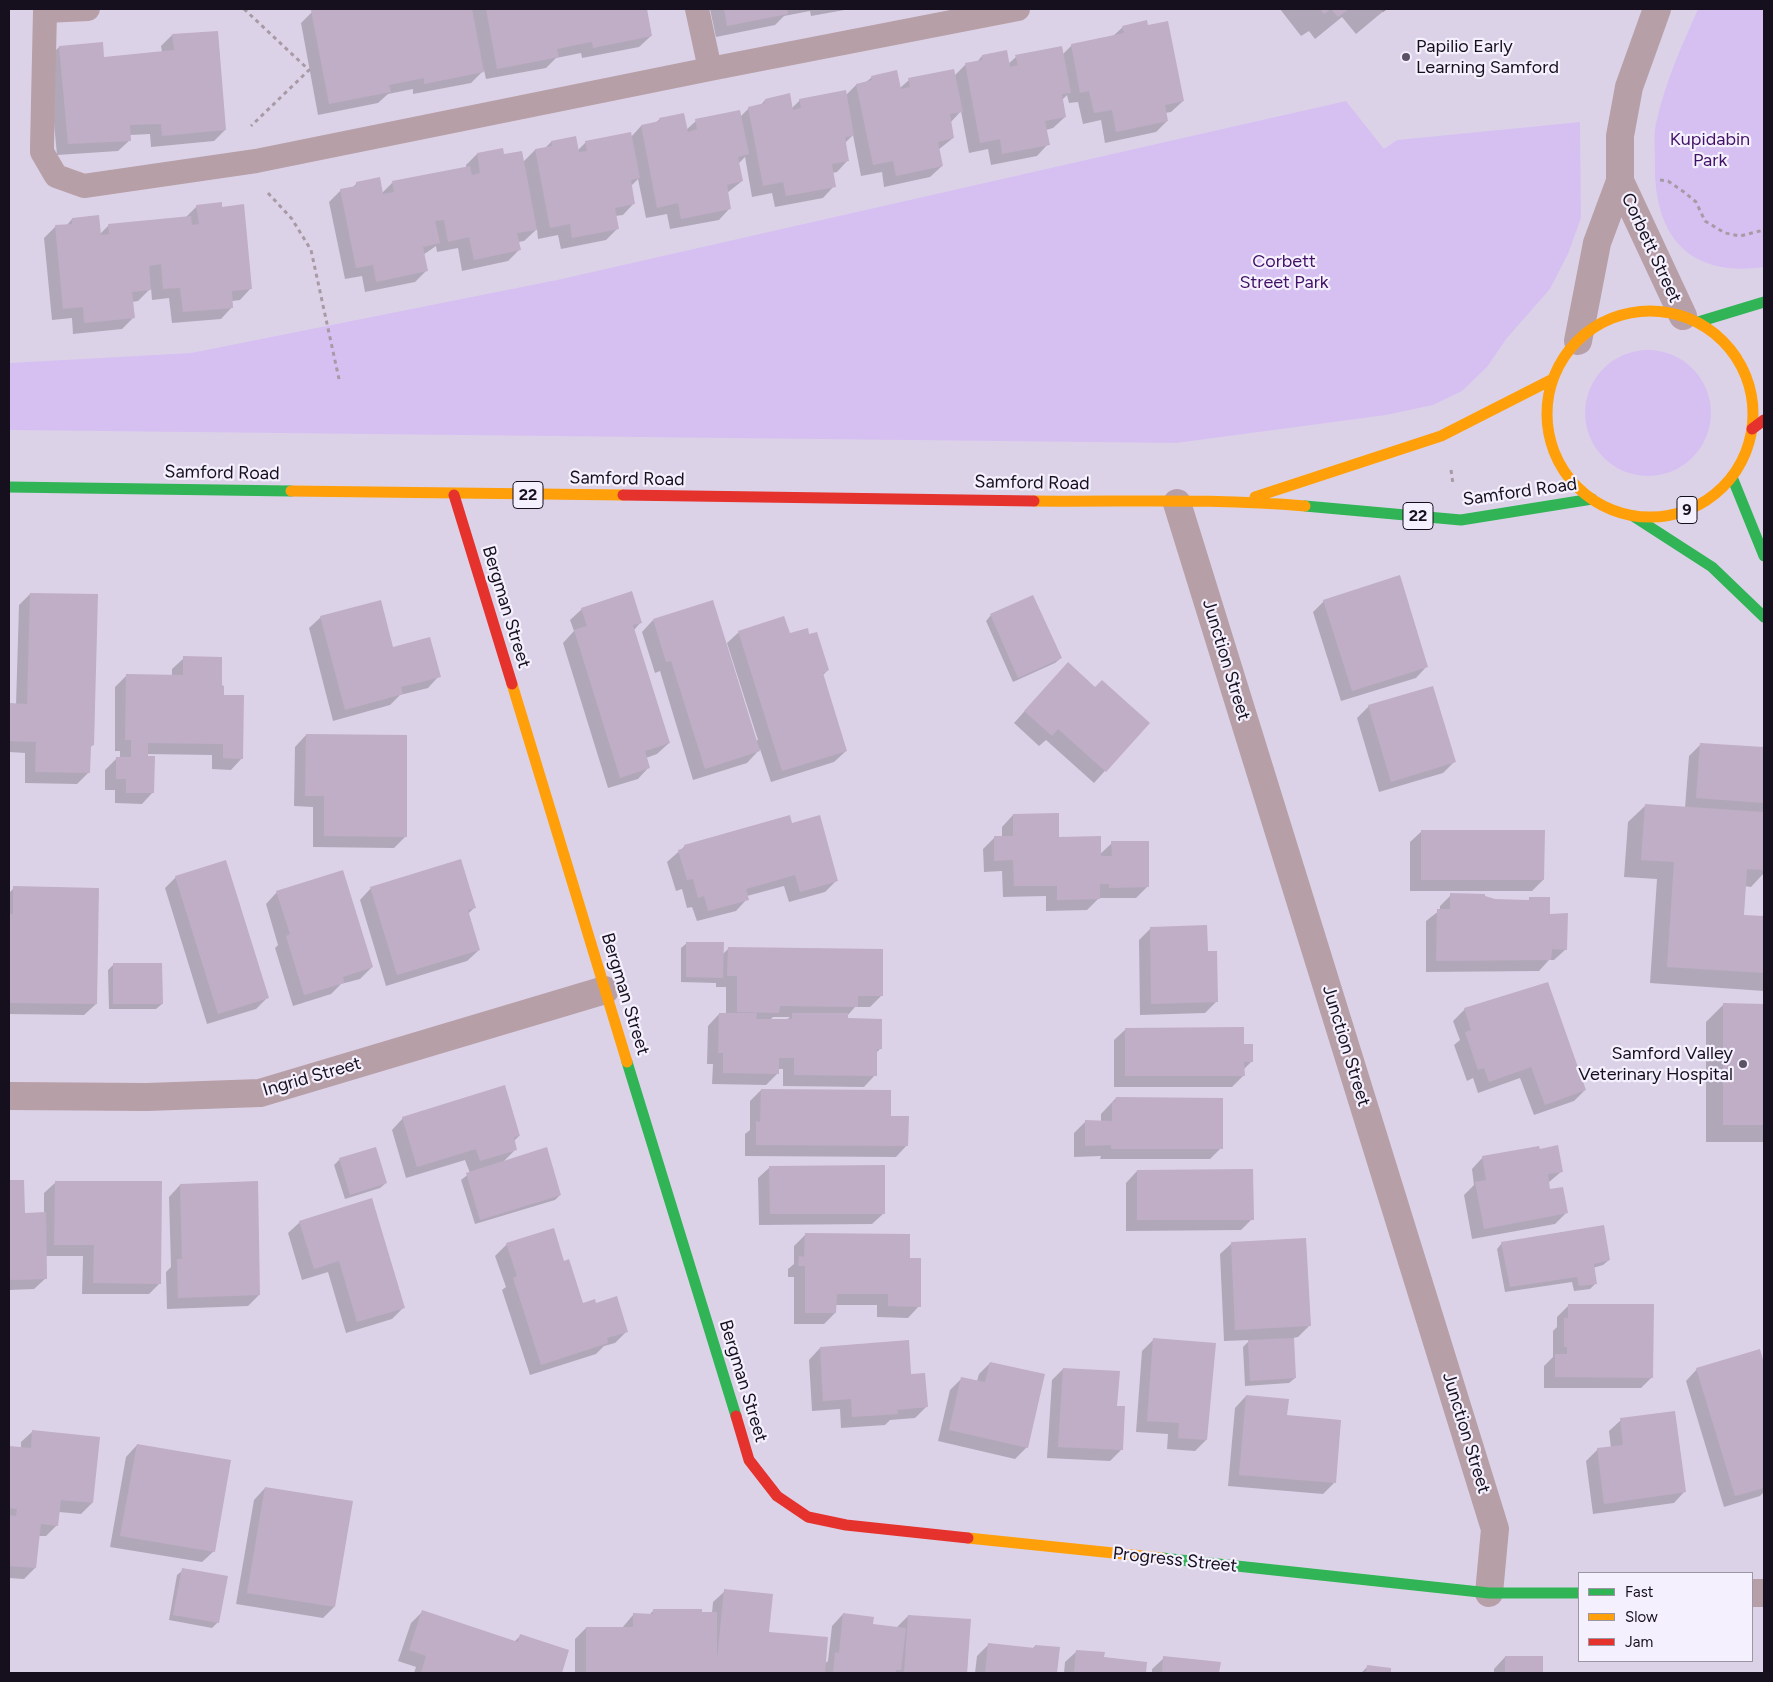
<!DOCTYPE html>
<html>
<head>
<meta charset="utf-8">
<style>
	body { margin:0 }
	#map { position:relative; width:1773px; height:1682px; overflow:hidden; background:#dcd2e8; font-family:Figtree,sans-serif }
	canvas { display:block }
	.frame { position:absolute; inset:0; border:10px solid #160f1e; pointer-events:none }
	.legend { position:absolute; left:1578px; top:1572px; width:175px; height:90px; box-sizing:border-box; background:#f5f0fd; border:1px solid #9c96a4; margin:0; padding:6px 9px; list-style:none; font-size:15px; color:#160f1e }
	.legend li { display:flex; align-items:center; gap:10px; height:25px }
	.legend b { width:25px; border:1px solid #9c96a4 }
</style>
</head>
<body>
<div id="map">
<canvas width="1773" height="1682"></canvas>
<div class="frame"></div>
<ul class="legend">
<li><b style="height:6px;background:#30b455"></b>Fast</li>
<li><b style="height:6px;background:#ff9f0a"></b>Slow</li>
<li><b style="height:6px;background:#e5322d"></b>Jam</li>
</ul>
</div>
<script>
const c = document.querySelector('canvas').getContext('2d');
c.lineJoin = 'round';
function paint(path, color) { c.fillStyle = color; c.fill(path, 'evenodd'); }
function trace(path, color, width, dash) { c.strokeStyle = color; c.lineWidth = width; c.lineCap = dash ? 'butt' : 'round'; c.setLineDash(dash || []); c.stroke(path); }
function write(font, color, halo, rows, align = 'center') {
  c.font = font + ' Figtree,sans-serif'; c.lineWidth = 4.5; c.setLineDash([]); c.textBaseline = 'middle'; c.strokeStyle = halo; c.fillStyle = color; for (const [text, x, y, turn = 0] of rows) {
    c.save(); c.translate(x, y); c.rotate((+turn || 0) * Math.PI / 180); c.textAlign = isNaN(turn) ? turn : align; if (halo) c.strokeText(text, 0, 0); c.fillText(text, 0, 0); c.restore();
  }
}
paint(new Path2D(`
	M1698 9H1764V267C1687 278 1653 234 1655 161 1655 147 1653 132 1657 119 1666 80 1682 45 1698 9Z
	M1346 101 1384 149 1397 140 1580 122 1581 218 1568 254 1550 289 1507 338 1487 367 1462 391 1433 405 1386 415 1176 443 9 430V363L191 353 557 280Z
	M1585 413a63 63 0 1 1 126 0a63 63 0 1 1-126 0Z`), '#d6c0f1');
paint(new Path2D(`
	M327 9H646L651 36 639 47 582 58 581 53 556 58 546 68 486 79 484 70 471 83 413 94V89L388 94 378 103 318 115 301 23 312 12Z
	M710 9H850L811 16 810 11 784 16 775 25 716 37Z
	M1280 9H1386L1356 34 1342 17 1315 39 1309 31 1301 36Z
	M1123 27 1183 101 1171 112 1165 113 1167 121 1156 132 1105 143 1101 120 1083 124 1078 102 1069 103 1067 95 1062 100 1065 117 1053 128 1046 130 1048 144 1037 156 991 165 988 149 969 153 961 111 950 123 953 138 938 150 942 166 930 177 884 187 882 172 861 176 853 135 845 143 848 160 837 172 832 173 834 186 823 198 775 207 772 193 752 197 745 157 738 164 742 181 727 193 730 208 719 220 670 229 667 214 646 218 638 179 631 186 634 203 623 215 615 216 617 229 606 240 561 249 558 235 538 239 537 229 524 241 518 242 519 250 508 261 462 271 458 248 437 252 436 246 423 255 426 271 415 282 365 292 362 276 345 279 329 202 341 190 351 189 357 183 381 194 392 183 466 168V165L477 154 503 155 523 162 535 150 545 148 551 142 575 138 577 151 586 142 631 137 641 126 655 123 660 119 686 130 696 121 740 117 749 108 760 106 765 100 791 109 800 100 845 96 856 85 866 82 872 77 900 88 909 80 954 76 966 64 977 62 982 56 1008 64 1016 57 1062 55 1072 45 1113 36Z
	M172 35 225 130 214 141 151 147 150 134 130 135V140L118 151 57 155 48 58 59 47 103 58 162 52 161 46Z
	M197 206 251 288 240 300 232 301V307L221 319 172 323 169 298 152 300 151 288 138 301 132 302 133 318 122 329 73 334 72 318 52 320 44 238 56 226H66L72 219 100 234 108 226 185 218Z
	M30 594 93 745 89 748V772L77 784 25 783V753L9 752V705H16L19 605Z
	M1324 601 1427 666 1416 678 1341 701 1313 612Z
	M582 609 641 622 634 630 669 743 657 754 646 758 649 767 638 779 608 788 563 643 574 631 570 620Z
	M991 615 1061 658 1055 663 1013 682 986 621Z
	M321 617 392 649 439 676 428 688 400 695 390 705 333 721 309 628Z
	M653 620 755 741 758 740 727 643 739 632 789 635 828 670 822 676 846 751 834 762 771 782 760 749 747 763 693 780 660 671 655 673 642 632Z
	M184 658 221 686 242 758 231 770 212 769V755L146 754 153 792 142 804 115 803V790H105V770L116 759H120V751H115V687L126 676H172V669Z
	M1057 675 1095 688 1148 723 1094 783 1046 740 1039 746 1014 723Z
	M1369 706 1454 762 1443 773 1379 792 1357 718Z
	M306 735 406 836 394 848 313 847V807L294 806 295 747Z
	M1701 744 1764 749V873L1751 887 1744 886 1742 916 1764 917V991L1650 983 1657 879 1624 877 1628 822 1646 805 1685 808 1689 756Z
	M1013 815 1058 838 1099 855 1112 843 1147 887 1136 898H1099L1087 910 1046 911V896L1003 897 1002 871 984 872 983 849 995 837H1002V827Z
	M791 824 836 881 825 892 789 902 784 886 747 896V899L736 911 697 921 692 907 687 908 682 889 676 891 667 862 685 846Z
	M1422 831 1543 880 1532 891H1410V842Z
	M176 877 268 997 256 1009 207 1024 165 888Z
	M14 888 96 1004 84 1015 9 1014V893Z
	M371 888 474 908 468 914 479 950 467 961 386 986 360 900Z
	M277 892 372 967 360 979 341 984 331 994 293 1006 275 948 278 945 266 904Z
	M1451 895 1483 897 1494 900 1527 901 1530 899 1549 915 1566 949 1554 960H1549L1539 971 1426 972V921L1440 910V906Z
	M1151 928 1207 952 1217 1001 1205 1013 1140 1015 1139 940Z
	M687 943 722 955 728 949 881 996 870 1007H855L847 1016V1020L880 1049 876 1053 875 1075 864 1087 783 1086V1069H778V1073L766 1085 712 1084 713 1064H707L708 1026 719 1014H726V987H716V983L681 982V948ZM773 1017H790L786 1020H770Z
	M114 964 162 1004 156 1009H109L108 970Z
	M1723 1005H1764V1142H1706V1022Z
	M1465 1009 1585 1090 1574 1101 1534 1115 1520 1078 1478 1093 1473 1078 1467 1081 1454 1045 1460 1040 1453 1021Z
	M1126 1029 1243 1046 1252 1061 1243 1070V1076L1232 1087H1114V1040Z
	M761 1090 890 1117 907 1145 896 1157 745 1156V1134L750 1130V1101Z
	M1116 1098 1221 1148 1210 1159H1100L1101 1156 1074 1157V1133L1085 1122H1101V1114Z
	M403 1118 519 1136 514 1141 516 1149 502 1163 560 1195 555 1200 475 1224 461 1180 470 1173 465 1160 406 1178 392 1130Z
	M1483 1157 1562 1171 1548 1183 1549 1190 1567 1212 1555 1224 1472 1239 1464 1195 1474 1185 1472 1169Z
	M340 1159 386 1183 380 1188 345 1199 334 1165Z
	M770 1167 884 1213 872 1224 759 1225 758 1178Z
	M1137 1171 1252 1219 1241 1230 1126 1231V1183Z
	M9 1181H23V1214L44 1213V1193L56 1182 160 1283 149 1294H82L83 1256H45L46 1278 34 1289 9 1290Z
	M180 1185 259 1295 248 1306 167 1309 166 1272 171 1267 169 1197Z
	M300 1222 404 1307 392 1319 346 1333 328 1272 302 1280 288 1233Z
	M805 1235 909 1260 919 1306 908 1318 877 1317V1305H835V1313L824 1324H794V1277H788V1269L794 1264V1246Z
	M1232 1243 1309 1326 1298 1337 1293 1338 1295 1378 1289 1383 1245 1386 1243 1347 1250 1340 1224 1341 1220 1254Z
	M1502 1243 1609 1260 1603 1265 1593 1268 1596 1283 1590 1289 1574 1291 1572 1282 1505 1292 1497 1249Z
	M507 1244 563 1263 582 1305H596L627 1331 615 1343 604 1346 596 1354 530 1375 502 1290 506 1287 495 1256Z
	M1569 1305 1652 1377 1641 1388H1544V1366L1553 1357V1331L1557 1327V1317Z
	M1154 1339 1206 1440 1195 1451 1167 1449 1168 1434 1136 1432 1142 1351Z
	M820 1348 910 1375 926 1407 915 1418 890 1420 885 1425 841 1428 840 1409 812 1411 809 1360Z
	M1759 1351 1764 1367V1492L1760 1496 1724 1507 1686 1381 1697 1369Z
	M990 1363 1027 1447 1015 1459 938 1441 950 1390 962 1378 977 1381 979 1374Z
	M1063 1369 1116 1407 1121 1450 1110 1461 1047 1458 1052 1380Z
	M1246 1396 1286 1416 1334 1483 1323 1494 1228 1486 1235 1408Z
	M1621 1420 1685 1491 1674 1503 1593 1514 1586 1461 1598 1449 1611 1448 1609 1431Z
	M33 1431 92 1503 81 1514 59 1512 57 1525 46 1536H38L35 1568 24 1579 9 1578V1447L21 1448V1442Z
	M137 1445 214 1551 202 1562 110 1547 126 1457Z
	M265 1488 334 1607 323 1618 236 1604 254 1500Z
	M183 1570 218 1622 212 1628 169 1620 177 1575Z
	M725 1591 768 1633 824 1664 828 1661 832 1626 843 1614 871 1625 896 1628 908 1616 969 1620 967 1673H575V1639L586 1628H622L633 1615H649L653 1611 712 1613 713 1602Z
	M423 1611 514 1642 521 1635 568 1651 561 1673H414L416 1667 398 1661 411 1623Z
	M988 1645 1032 1649 1035 1646 1059 1648 1056 1673H975L977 1656Z
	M1077 1651 1102 1659 1146 1663 1145 1673H1064L1065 1662Z
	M1505 1657H1542V1673H1494V1669Z
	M1164 1658 1219 1663 1218 1673H1152V1669Z
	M1368 1666 1390 1669 1389 1673H1361Z`), '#0003');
paint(new Path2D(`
	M320 9H472L484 72 424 84V78L389 85 391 92 329 104 311 10Z
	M486 9H647L652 36 593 48 592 42 576 45 557 49 559 57 497 69Z
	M724 9H787L788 14 727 26Z
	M1320 9H1349L1338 17 1331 9 1324 14Z
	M1147 20 1148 25 1168 21 1184 101 1165 105 1168 121 1116 132 1112 110 1094 113 1089 91 1080 93 1071 44 1124 33 1122 26Z
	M218 31 226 130 162 136 161 124 130 125 131 141 68 144 59 46 103 42 104 57 174 50 172 34Z
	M1062 46 1071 93 1062 94 1066 117 1045 121 1050 145 1002 154 1000 139 980 143 965 63 982 60V55L1007 50 1010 67 1018 65 1015 55Z
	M954 69 963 112 950 114 954 138 938 142 943 166 896 176 893 161 873 165 856 84 872 80 871 76 897 70 901 89 910 87 908 78Z
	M846 90 854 136 845 137 849 161 832 164 836 187 786 196 783 182 763 186 748 107 765 103V99L790 93 793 110 801 108 799 99Z
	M740 110 749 154 738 157 743 181 727 185 731 209 681 219 678 203 657 208 641 125 660 121 659 118 684 113 688 132 697 129 695 119Z
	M631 132 640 178 631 180 635 204 615 208 619 229 572 238 570 224 550 228 535 149 552 146 551 141 576 136 579 152 587 151 585 141Z
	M503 148 504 154 522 151 537 230 517 233 521 250 474 260 469 237 448 242 444 220 435 221 440 243 423 247 428 271 376 282 373 265 356 268 340 189 356 186V182L380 177 383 194 394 192 392 181 470 166 472 175 480 173 477 153Z
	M222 202V207L244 204 252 289 232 291 233 308 183 312 180 288 163 289 161 264 149 266 151 290 132 292 135 318 84 323 83 307 63 309 55 225 72 224V218L99 215 101 235 109 234 108 224 191 216 192 225 199 224 196 205Z
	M1400 575 1428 667 1352 691 1323 600Z
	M632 591 642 623 633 625 670 743 645 751 650 768 620 778 574 630 587 626 581 608Z
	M30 593 98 594 94 745 91 746 90 773 35 772 36 742 9 741V703L27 704Z
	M1033 595 1062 658 1018 678 990 614Z
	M381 600 393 647 430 637 441 677 401 687 403 694 345 710 320 616Z
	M713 600 760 751 705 769 671 661 666 662 653 619Z
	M784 616 790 633 808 628 809 634 817 632 829 670 823 673 847 751 782 771 738 631Z
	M183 656 222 657V685L224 686V695H244L243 759 223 758V744L148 743V756H155L154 793H126V779H116V757H131V740H125L126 674 183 675Z
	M1068 662 1095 687 1102 680 1150 723 1106 772 1058 729 1052 736 1024 711Z
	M1433 686 1456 762 1391 782 1368 705Z
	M306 734 407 735V837L324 836V796H305Z
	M1700 743 1764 747V803L1696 798Z
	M1645 804 1764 812V870L1747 869 1744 915 1764 916V973L1667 967 1674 862 1641 860Z
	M1059 813V837L1101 836V856H1112L1111 841H1149V887L1109 888V884H1100V899L1057 900V886H1014L1013 860 994 861V836H1013V814Z
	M790 815 792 823 820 815 838 881 800 892 795 875 746 889 749 900 708 911 704 896 698 898 693 879 687 880 678 850 685 848 684 845Z
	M1421 830H1545L1544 880H1421Z
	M461 859 476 908 468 910 480 950 397 975 370 887Z
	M226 860 269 998 218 1014 175 876Z
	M343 870 373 967 343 977 344 983 304 995 286 936 290 934 276 891Z
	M13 886 99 888 97 1004 9 1003V914H13Z
	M1450 893 1485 894V896L1495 899 1529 900V897H1550V914L1568 913 1567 950 1552 949 1551 960 1436 961 1437 909H1450Z
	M1207 925 1208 951H1217L1218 1002 1151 1004 1150 927Z
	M686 942H724L723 978 686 977Z
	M728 947 883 949V996H858V1007L780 1006 779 1013 737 1012V976H727Z
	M113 963H162L163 1004H113Z
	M1548 982 1586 1090 1545 1105 1531 1067 1489 1082 1484 1068 1478 1070 1465 1032 1471 1030 1464 1008Z
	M1723 1003 1764 1004V1125H1723Z
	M719 1013H757L756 1019H792V1013H848V1018L882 1019V1049H877V1076L794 1075V1058H779V1074L723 1073V1053H718Z
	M1244 1027V1044H1253V1062H1244L1245 1076H1125V1028Z
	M505 1085 520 1136 514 1137 517 1150 480 1161 476 1149 417 1167 402 1117Z
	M761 1089 891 1090V1116H909L908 1146 756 1145V1121L760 1122Z
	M1116 1097 1223 1098V1149H1111V1145L1085 1146V1120L1112 1121V1102H1115Z
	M1558 1145 1563 1172 1548 1174 1550 1189 1563 1187 1568 1213 1484 1229 1475 1182 1486 1180 1482 1156 1539 1146 1540 1149Z
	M376 1147 387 1183 350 1195 339 1158Z
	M547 1147 561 1195 480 1220 466 1173Z
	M885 1165V1214H770L769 1166Z
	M1253 1169 1254 1220H1137V1170Z
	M9 1180H24L25 1213 46 1212 47 1279 9 1280Z
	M55 1181H162L161 1284 93 1283 94 1245H54Z
	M258 1181 260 1295 178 1298 177 1259H182L180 1184Z
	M372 1198 405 1308 357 1322 339 1261 314 1269 299 1221Z
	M1604 1225 1610 1260 1594 1264 1597 1284 1579 1286 1577 1277 1510 1287 1501 1242Z
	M554 1228 564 1261 569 1259 583 1303 595 1299 596 1303 617 1296 628 1332 607 1338 608 1343 541 1365 513 1278 517 1276 506 1243Z
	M805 1233 910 1234V1258H921V1307L888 1306V1294H837L836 1313H805V1266H798L799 1256 804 1257Z
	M1306 1238 1311 1326 1235 1330 1231 1242Z
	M1568 1304H1654L1653 1378 1555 1377V1354H1567V1347H1564V1318H1568Z
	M1153 1338 1216 1343 1207 1440 1178 1438 1179 1423 1147 1421Z
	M1294 1338 1296 1378 1250 1381 1248 1340Z
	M909 1340 911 1374 925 1373 928 1407 897 1410 898 1414 852 1417 851 1399 823 1401 820 1347Z
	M1760 1349 1764 1363V1488L1735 1496 1696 1368Z
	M990 1362 1045 1374 1028 1448 949 1430 961 1377 985 1382Z
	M1063 1368 1120 1371 1117 1406H1125L1123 1450 1058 1447Z
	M1246 1395 1289 1399 1287 1415 1341 1420 1336 1483 1239 1475Z
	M1675 1411 1686 1492 1604 1504 1597 1448 1623 1445 1620 1418Z
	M32 1430 100 1437 93 1503 61 1500 58 1526 41 1524 36 1568 9 1566V1515L16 1516 17 1509 9 1508V1446L31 1448Z
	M137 1444 231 1460 215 1552 120 1536Z
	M265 1487 353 1501 335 1607 247 1593Z
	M182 1568 228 1576 219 1623 173 1615Z
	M724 1589 773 1594 769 1632 828 1637 825 1673H586V1627H633V1613L653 1614V1609H702V1612H717V1660Z
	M422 1610 518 1642 520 1634 569 1650 562 1673H421L426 1656 409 1650Z
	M843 1613 874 1617 873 1624 906 1628 901 1670H896V1673H833L835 1652 839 1653Z
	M908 1615 971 1619 967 1673H904Z
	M988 1643 1035 1648V1645L1060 1647 1057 1673H985Z
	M1076 1650 1105 1652 1104 1657 1147 1662 1146 1673H1074Z
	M1163 1656 1221 1662 1219 1673H1162Z
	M1505 1656H1543V1673H1505Z
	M1367 1665 1391 1668V1673H1366Z`), '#c0adc6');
trace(new Path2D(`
	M244 9 309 70 251 126
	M1382 11 1385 9
	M1660 180 1668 181 1684 192 1696 202 1705 221 1725 233 1740 236 1764 230
	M268 193 292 219 311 250 339 379
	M1451 470 1453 484`), '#a89aa5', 3, [4, 4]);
trace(new Path2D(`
	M88 9 45 11 42 147V152L56 176 84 186 256 161 710 69
	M697 9 710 69 1018 9`), '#b79fa7', 24);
trace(new Path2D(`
	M1620 181 1683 316
	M1578 341 1597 243 1620 181V136L1629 87 1657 9
	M1177 503 1495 1529 1489 1593
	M9 1096 147 1097 260 1093 605 990
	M1752 1593H1764`), '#b79fa7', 28);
trace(new Path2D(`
	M1698 322 1764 302
	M1732 477 1764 556
	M9 487 291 491
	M1305 506 1461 520 1592 499
	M1633 516 1712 567 1764 617
	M627 1062 736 1416
	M1162 1558 1489 1593H1579`), '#30b455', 11);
trace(new Path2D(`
	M1547 414a103 103 0 1 1 206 0a103 103 0 1 1-206 0Z
	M291 491 623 495
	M1255 497 1441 436 1553 379
	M1034 501C1124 502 1215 498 1305 506
	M512 684 627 1062
	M968 1538 1162 1558`), '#ff9f0a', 11);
trace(new Path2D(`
	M1752 429 1764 420
	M454 495 512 684
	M623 495 1034 501
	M736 1416 749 1460 777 1496 808 1517 846 1525 968 1538`), '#e5322d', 11);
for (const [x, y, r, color] of [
	[1406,57,5,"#5b5365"],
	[1743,1064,5,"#5b5365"]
]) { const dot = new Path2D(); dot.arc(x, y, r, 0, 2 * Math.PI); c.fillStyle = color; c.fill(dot); trace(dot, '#f5f0fd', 2); }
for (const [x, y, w] of [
	[528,495,30],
	[1687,510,20],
	[1418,516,30]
]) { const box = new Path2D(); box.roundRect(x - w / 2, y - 13.5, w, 27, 4); c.fillStyle = '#f5f0fd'; c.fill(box); trace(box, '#160f1e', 1); }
write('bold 16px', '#160f1e', null, [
	["22",528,495],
	["9",1687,510],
	["22",1418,516]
]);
write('18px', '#160f1e', '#f5f0fd', [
	["Papilio Early",1416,47],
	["Learning Samford",1416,68],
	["Samford Valley",1733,1054,"right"],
	["Veterinary Hospital",1733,1075,"right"]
], 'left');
write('18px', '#421267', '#f5f0fd', [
	["Kupidabin",1710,140],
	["Park",1710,161],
	["Corbett",1284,262],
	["Street Park",1284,283]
]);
write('18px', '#160f1e', '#f5f0fd', [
	["Corbett Street",1651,248,65],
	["Samford Road",222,473,1],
	["Samford Road",627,479,1],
	["Samford Road",1032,483,1],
	["Samford Road",1520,492,-8],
	["Bergman Street",506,607,73],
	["Junction Street",1226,660,73],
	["Bergman Street",625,994,73],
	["Junction Street",1346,1046,73],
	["Ingrid Street",312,1077,-16],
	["Bergman Street",743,1381,73],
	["Junction Street",1466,1433,73],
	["Progress Street",1175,1560,6]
]);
</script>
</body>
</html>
